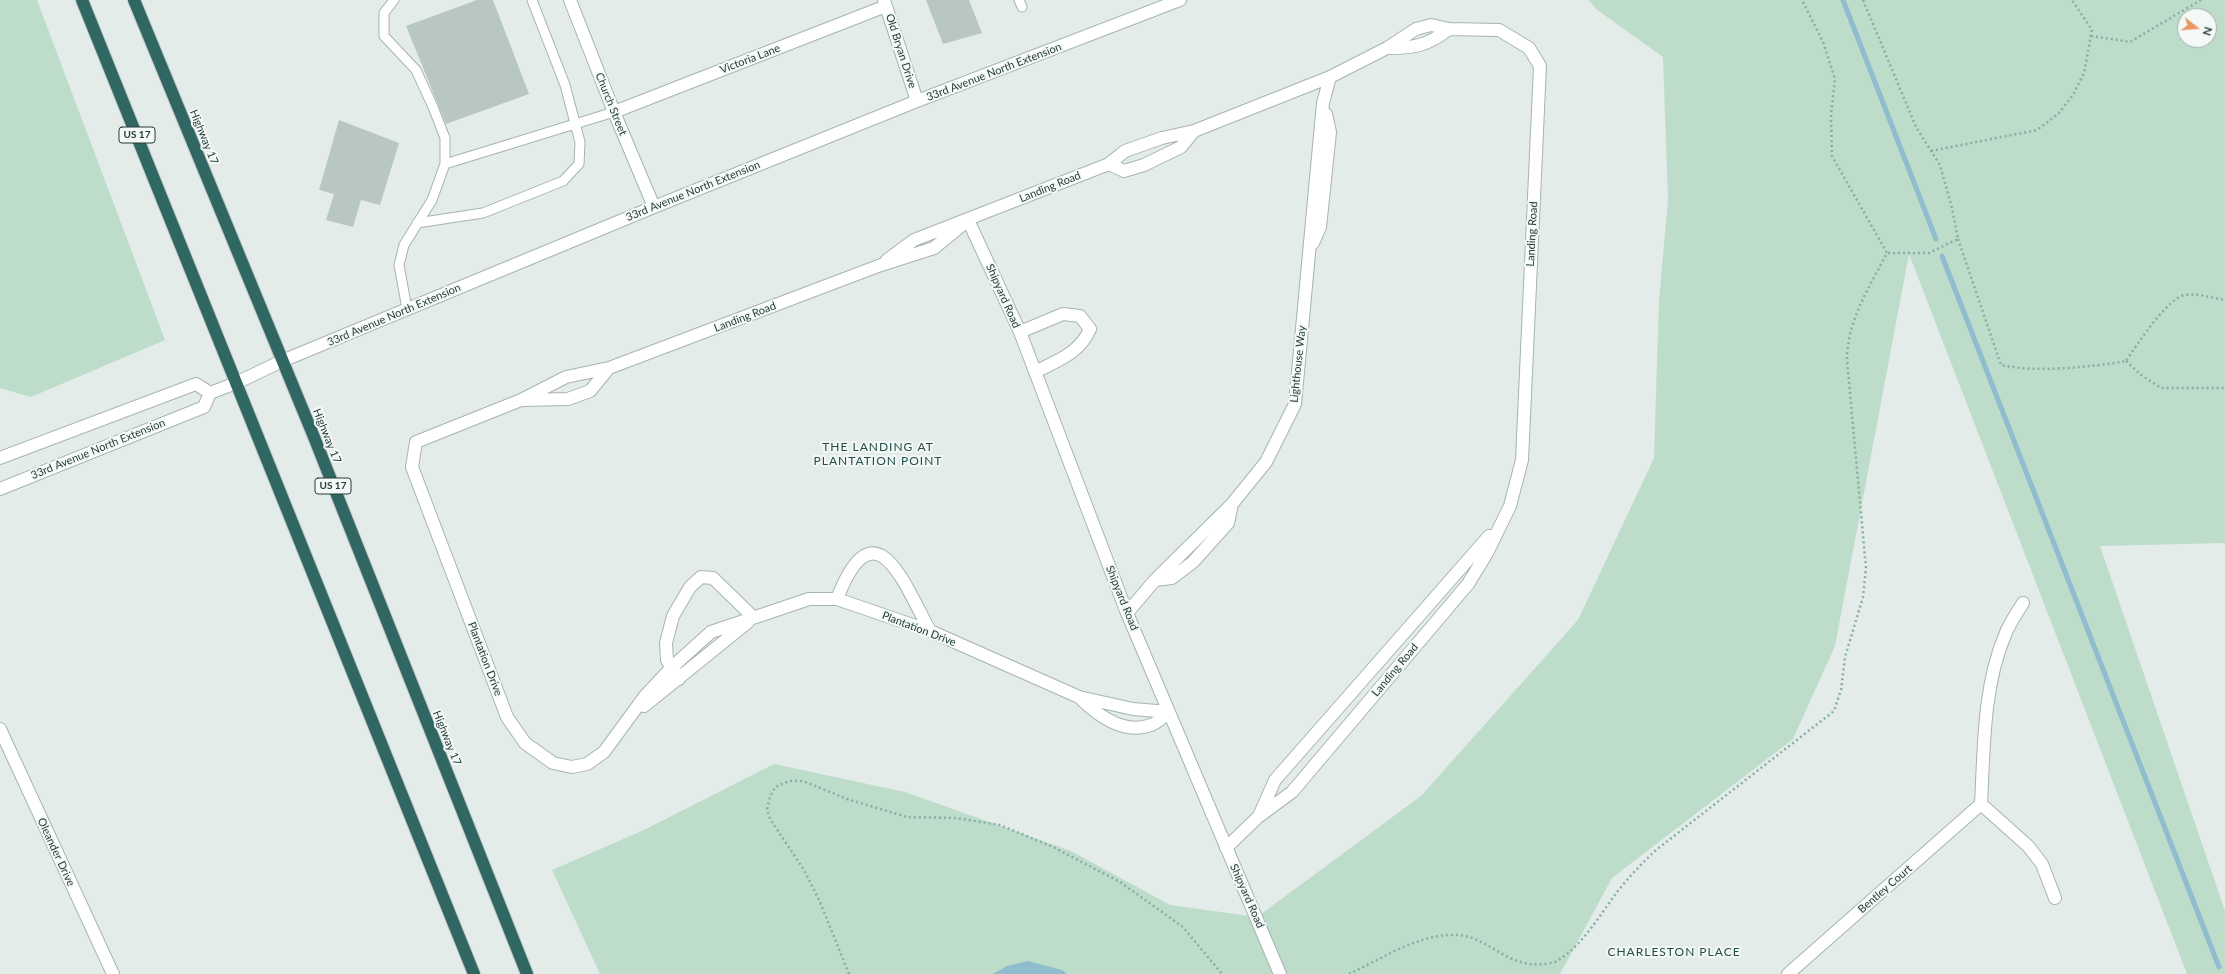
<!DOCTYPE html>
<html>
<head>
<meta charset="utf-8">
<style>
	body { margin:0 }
	#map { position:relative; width:2225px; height:974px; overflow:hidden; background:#e3ece9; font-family:Lato,sans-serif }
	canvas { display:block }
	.north { position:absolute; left:2177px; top:8px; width:40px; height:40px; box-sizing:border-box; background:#f4f9f7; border:1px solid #a1aeab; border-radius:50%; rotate:107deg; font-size:11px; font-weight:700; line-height:16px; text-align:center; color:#243d39 }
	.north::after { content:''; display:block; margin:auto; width:14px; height:18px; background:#ea9763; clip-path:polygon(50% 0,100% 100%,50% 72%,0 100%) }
</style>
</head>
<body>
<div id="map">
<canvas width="2225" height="974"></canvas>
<div class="north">N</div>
</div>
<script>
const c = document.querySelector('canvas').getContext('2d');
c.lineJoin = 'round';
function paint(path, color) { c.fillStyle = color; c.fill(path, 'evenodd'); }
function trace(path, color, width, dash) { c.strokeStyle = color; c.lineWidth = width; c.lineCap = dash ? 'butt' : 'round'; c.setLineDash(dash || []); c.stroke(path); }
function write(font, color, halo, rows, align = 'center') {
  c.font = font + ' Lato,sans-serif'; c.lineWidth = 4; c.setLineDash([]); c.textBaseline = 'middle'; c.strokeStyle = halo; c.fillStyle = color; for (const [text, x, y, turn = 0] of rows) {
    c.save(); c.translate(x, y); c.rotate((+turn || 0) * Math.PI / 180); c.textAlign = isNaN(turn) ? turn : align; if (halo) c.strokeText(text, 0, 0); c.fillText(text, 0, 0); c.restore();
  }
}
paint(new Path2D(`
	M0 0H37L165 340 31 397 0 388Z
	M1589 0H2225V543L2100 546 2225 911V974H2187L1909 254 1835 646 1793 739 1612 878 1560 974H600L552 870 644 830 774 764 905 792 1071 851 1170 905 1257 917 1421 796 1578 620 1654 458 1659 301 1668 200 1663 57 1596 9ZM2185 16H2209V40H2185Z`), '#bddcca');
paint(new Path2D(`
	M1028 961 1062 970 1067 974H993L1007 966Z`), '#8fbcce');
trace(new Path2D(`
	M1843 0 1936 239
	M1942 256 2219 967`), '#8fbcce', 5);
paint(new Path2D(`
	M477 0H493L529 94 446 124 406 26Z
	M926 0H969L982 33 943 44Z
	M339 120 399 143 380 205 361 200 353 227 326 220 334 194 319 190Z`), '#b9c7c3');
const lane = new Path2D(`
	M394 0 384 13V36L416 70 433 107 445 138V164L432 200 404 245 399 265 407 309
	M1019 0 1022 7
	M445 164 614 112
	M417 223 483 213 563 181 579 164 580 142 565 85 532 0`);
const street = new Path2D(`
	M570 0 614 112 654 207
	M884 0 917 101
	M1387 48C1415 48 1427 46 1449 29
	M614 112 886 6
	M1109 164 1124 171 1144 165 1181 147 1194 131
	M968 220 934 248 881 265 609 368 566 377 521 400 416 442 412 467 507 717 525 743 553 763 572 767 587 764 604 752 645 696 671 668 711 632 809 599H837L930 631 1079 697 1133 709 1169 712
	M968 220 1020 332 1127 613 1280 974
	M1313 243 1320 227 1330 132 1326 114
	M887 260 914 240 1109 164 1125 151 1162 138 1194 131 1330 77 1387 48 1416 29 1431 25 1449 29 1499 30 1529 48 1540 66 1522 460 1510 506 1487 553 1468 584 1292 792 1258 817 1226 848
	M1020 332 1063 314 1080 316 1090 329C1080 353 1057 361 1035 372
	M522 400 568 399 590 391 609 368
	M0 458 196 384 210 393
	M0 489 204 407 210 393 236 383 282 361 654 207 917 101 1180 0
	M1155 580 1172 578 1193 562 1228 523 1232 504
	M837 599C875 501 904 584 930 631
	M2023 603C2017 613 2009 624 2005 635 1983 687 1984 748 1981 804L2028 846 2042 864 2055 898
	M1127 613 1155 580 1232 504 1266 462 1295 404 1323 103 1330 77
	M679 679 667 660 666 643 673 616 690 587 701 577 713 578 753 617
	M1079 697C1097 715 1124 735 1151 725 1157 723 1164 716 1169 712
	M644 706 748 622
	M0 729 113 974
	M1259 816 1275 780 1489 536
	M1788 974 1981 804`);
const highway = new Path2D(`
	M82 0 474 974
	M134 0 314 437 527 974`);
trace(lane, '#a6b4b1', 11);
trace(street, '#a6b4b1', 14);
trace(highway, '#c2c9c8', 14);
trace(new Path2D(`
	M1863 0 1916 127 1940 165 1952 208 1958 239 1929 253H1887
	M2091 36 2130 42 2201 0
	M1931 151 2037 130 2059 113 2073 95 2084 73 2092 30 2072 0
	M1958 239 2001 365C2035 373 2092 367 2126 361 2136 346 2168 297 2185 295 2199 293 2212 298 2225 300
	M2126 361 2141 375 2161 388H2225
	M849 974 820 902 804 870 770 819 767 809 770 797 775 787 789 781H803L847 799 907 817 956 818 1000 825 1053 847 1120 882 1183 927 1222 974
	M1349 974C1382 959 1419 933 1457 935 1493 937 1508 974 1555 962 1582 947 1599 916 1617 892 1629 877 1642 863 1656 850L1834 711 1841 690 1845 657 1863 597 1866 568 1847 360C1847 321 1869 288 1887 253L1832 156 1831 114 1835 79 1823 42 1802 0`), '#86aea7', 2.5, [2, 3]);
trace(lane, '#fff', 9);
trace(street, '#fff', 12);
trace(highway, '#316763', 12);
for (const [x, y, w] of [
	[137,135,36],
	[333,486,36]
]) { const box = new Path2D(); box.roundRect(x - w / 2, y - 8, w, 16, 3); c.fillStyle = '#f4f9f7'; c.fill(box); trace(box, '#243d39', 1); }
write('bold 10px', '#243d39', null, [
	["US 17",137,135],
	["US 17",333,486]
]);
write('11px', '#243d39', '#f4f9f7', [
	["Old Bryan Drive",901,51,72],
	["Victoria Lane",750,59,-21],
	["33rd Avenue North Extension",994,72,-21],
	["Church Street",611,104,68],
	["Highway 17",204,137,68],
	["Landing Road",1050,187,-22],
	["33rd Avenue North Extension",693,191,-22],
	["Landing Road",1532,234,-87],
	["Shipyard Road",1003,296,66],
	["33rd Avenue North Extension",394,315,-23],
	["Landing Road",745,317,-21],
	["Lighthouse Way",1298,364,-84],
	["Highway 17",327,436,68],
	["33rd Avenue North Extension",98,449,-22],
	["Shipyard Road",1122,598,68],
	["Plantation Drive",919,629,21],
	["Plantation Drive",485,659,69],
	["Landing Road",1395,670,-50],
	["Highway 17",447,738,68],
	["Oleander Drive",56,852,65],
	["Bentley Court",1885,889,-41],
	["Shipyard Road",1247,896,66]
]);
c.letterSpacing = '1px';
write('12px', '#214e49', '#f4f9f7', [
	["THE LANDING AT",878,447],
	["PLANTATION POINT",878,461],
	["CHARLESTON PLACE",1674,952]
]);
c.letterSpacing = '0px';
</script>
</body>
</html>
